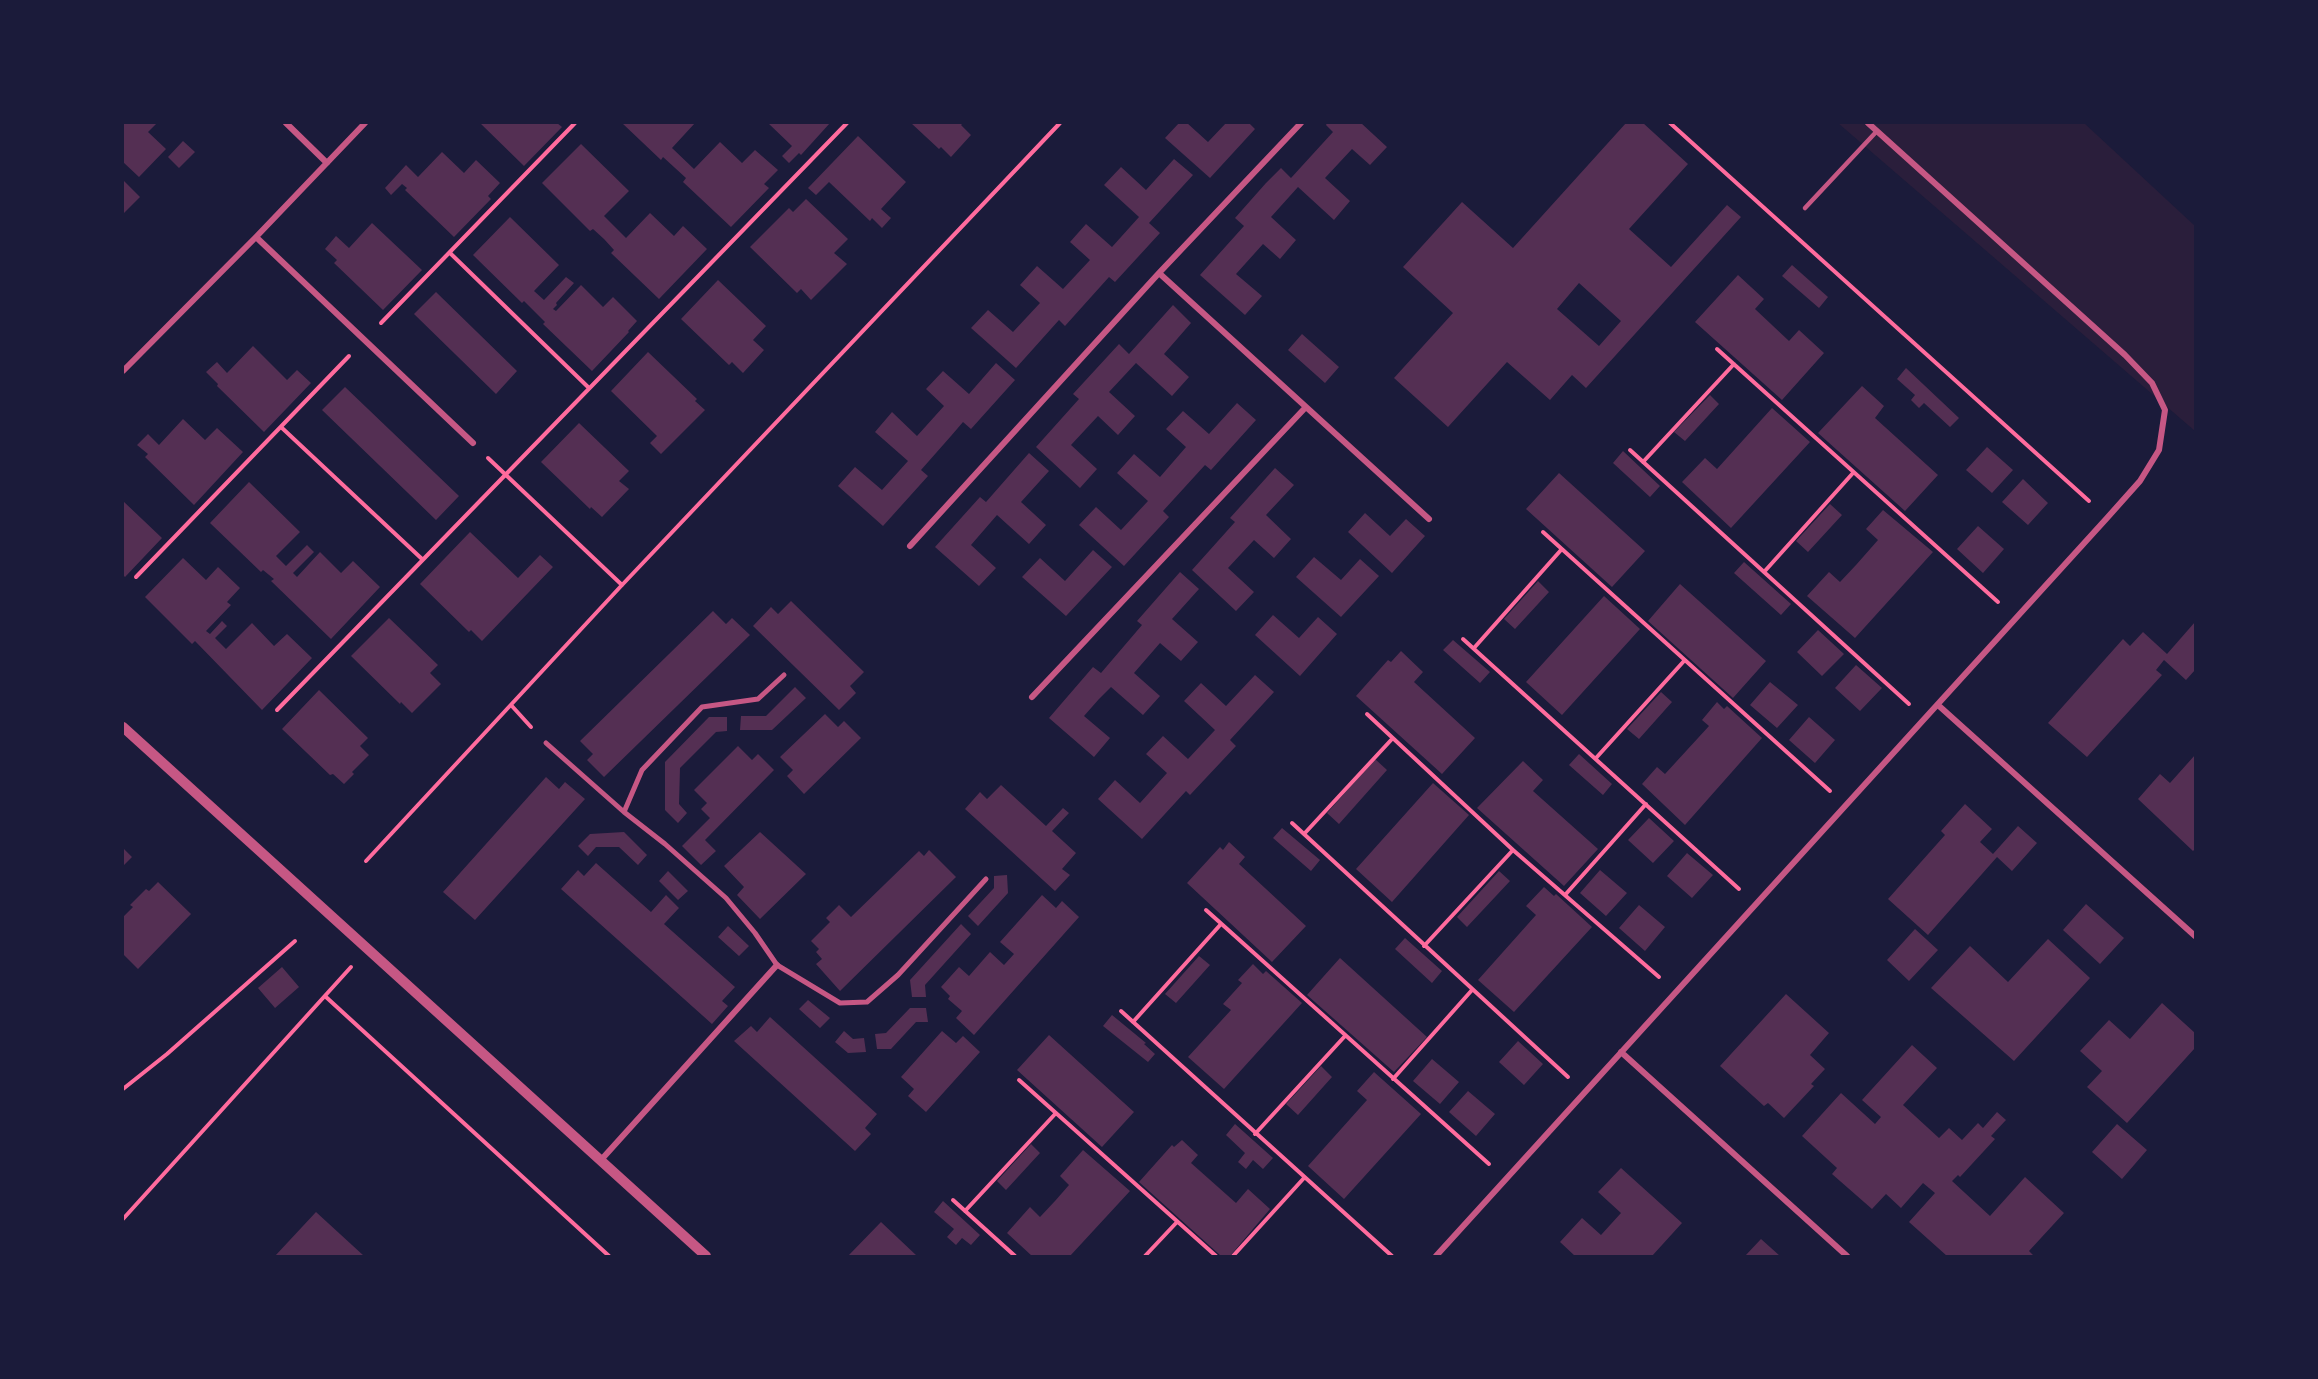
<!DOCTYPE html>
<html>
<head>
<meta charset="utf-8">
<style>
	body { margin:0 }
	#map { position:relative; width:2318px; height:1379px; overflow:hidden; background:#1b1b3a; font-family:"Sofia Sans Condensed",sans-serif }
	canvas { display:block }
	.frame { position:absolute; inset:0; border:124px solid #1b1b3a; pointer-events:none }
</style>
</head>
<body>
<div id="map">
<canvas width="2318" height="1379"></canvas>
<div class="frame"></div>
</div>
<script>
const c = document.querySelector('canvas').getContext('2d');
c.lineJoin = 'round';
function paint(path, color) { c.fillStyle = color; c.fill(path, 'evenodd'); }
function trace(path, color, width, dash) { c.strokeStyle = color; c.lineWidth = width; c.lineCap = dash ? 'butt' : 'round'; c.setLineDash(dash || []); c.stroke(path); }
paint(new Path2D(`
	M1838 123H2084L2195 226V431Z`), '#2a1e3b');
paint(new Path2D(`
	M123 123H157L148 132 166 149 139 177 123 162Z
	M480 123H557L562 127 524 166Z
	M622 123H695L672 148 694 169 720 142 742 163 755 150 778 170 764 184 769 188 731 227 683 182 686 178 663 157 661 160Z
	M768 123H830L801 155 799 153 789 163 782 156 792 146Z
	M911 123H963L961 125 971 135 951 157 941 147 939 149Z
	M1179 123H1187L1208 142 1226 123H1249L1255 129 1210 178 1165 138Z
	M1327 123H1361L1387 147 1370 165 1352 149 1325 178 1350 201 1334 220 1298 187 1271 217 1296 240 1280 259 1263 244 1236 274 1262 296 1245 315 1200 275 1244 226 1235 218 1266 183 1281 168 1291 178 1333 132 1326 125Z
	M1626 123H1643L1688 164 1629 229 1671 267 1727 205 1741 217 1586 388 1572 375 1550 400 1507 362 1448 427 1394 378 1453 313 1403 267 1462 202 1513 248ZM1579 283 1621 321 1599 346 1557 309Z
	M858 136 906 182 881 209 891 218 882 228 872 218 870 221 829 182 816 195 808 188Z
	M183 141 195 152 179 168 168 157Z
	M581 144 629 191 604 216 626 238 650 213 674 236 683 226 707 249 659 299 611 253 614 250 604 239 593 229 590 231 542 183Z
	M442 152 464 173 476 160 500 183 488 196 491 199 454 237 405 190 407 188 402 184 391 195 385 188 406 165 418 177Z
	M1174 159 1193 175 1149 223 1160 233 1115 282 1109 277 1065 326 1059 320 1016 368 971 328 988 310 1013 332 1040 303 1020 285 1037 266 1063 289 1090 260 1070 242 1086 224 1112 247 1139 217 1104 185 1121 167 1146 190Z
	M123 180 140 197 123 214Z
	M806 199 848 239 834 253 847 264 811 300 801 289 797 293 750 247 789 208 793 212Z
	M510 217 559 265 534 291 544 300 566 277 574 283 556 303 557 305 553 309 556 311 581 285 603 307 613 297 637 321 628 331 629 332 592 371 543 324 545 322 524 301 522 303 473 255Z
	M372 223 422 270 383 310 334 263 337 260 325 249 336 236 349 248Z
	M1792 265 1828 297 1819 308 1782 276Z
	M1738 275 1764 299 1755 309 1789 341 1799 330 1824 353 1782 400 1695 322Z
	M718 280 766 326 753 340 764 350 743 373 732 362 729 365 681 319Z
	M436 292 517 371 496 394 414 314Z
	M1173 305 1191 323 1164 354 1189 377 1172 396 1136 363 1109 392 1135 416 1118 435 1098 416 1071 445 1097 469 1080 488 1036 447 1079 399 1073 394 1119 344 1129 354Z
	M1302 334 1339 367 1325 383 1288 350Z
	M253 346 287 380 297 370 311 383 264 432 217 386 218 384 206 372 217 362 227 373Z
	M648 352 697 399 695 401 705 410 661 454 650 443 657 436 611 391Z
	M996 363 1015 380 971 429 963 422 951 436 921 470 928 476 883 526 838 486 855 467 882 490 908 461 875 432 892 412 917 436 944 406 926 389 943 371 969 394Z
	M1906 368 1959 418 1950 427 1924 403 1919 408 1911 400 1915 395 1897 379Z
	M1862 386 1884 406 1875 418 1938 475 1905 511 1818 433Z
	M345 387 459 496 436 520 322 410Z
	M1710 395 1719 404 1685 441 1674 432Z
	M1237 403 1256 420 1211 470 1205 465 1163 511 1169 517 1124 566 1079 525 1096 507 1121 530 1148 501 1117 473 1134 454 1160 477 1186 447 1166 429 1183 411 1209 434Z
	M1772 408 1810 442 1731 528 1682 482 1705 458 1717 469Z
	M183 419 205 440 217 428 243 452 194 505 145 457 148 454 137 445 148 434 159 445Z
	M579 423 629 471 619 481 629 489 602 517 591 507 590 509 541 462Z
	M1987 447 2013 470 1992 493 1966 470Z
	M1623 451 1660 486 1650 497 1613 463Z
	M1029 453 1049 471 1021 502 1046 525 1029 544 997 515 971 545 996 568 979 586 935 547 980 497 986 502Z
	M1275 468 1294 485 1266 515 1291 539 1274 558 1254 540 1228 568 1254 592 1236 611 1192 570 1235 522 1230 518Z
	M1559 473 1645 551 1612 587 1526 509Z
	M2023 479 2048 503 2028 525 2002 502Z
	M249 482 300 532 276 556 286 566 307 545 314 552 293 573 297 577 320 552 341 573 353 561 380 587 331 639 271 581 274 579 263 570 261 572 210 523Z
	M123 501 162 538 125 577 123 575Z
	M1830 504 1842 515 1808 552 1796 541Z
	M1883 510 1933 552 1855 638 1807 596 1829 572 1840 582 1856 565 1878 540 1866 529Z
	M1365 513 1390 536 1406 519 1425 536 1392 573 1348 532Z
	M1978 526 2004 549 1983 573 1957 549Z
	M470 532 518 578 540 555 553 567 482 641 471 630 469 632 420 584Z
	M1093 550 1112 567 1066 616 1022 577 1040 558 1065 581Z
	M1314 557 1341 580 1360 559 1379 576 1341 617 1296 577Z
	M183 558 206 580 218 567 240 588 227 602 231 605 206 631 210 634 222 621 227 626 215 638 226 649 252 623 274 646 287 634 312 658 262 710 195 641 192 644 145 597Z
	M1744 562 1791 604 1781 615 1734 573Z
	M1180 572 1199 589 1172 619 1198 642 1181 661 1160 643 1134 673 1160 696 1143 715 1111 687 1099 699 1084 716 1110 738 1094 757 1049 718 1093 667 1101 673 1142 625 1137 621Z
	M1538 581 1549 592 1515 629 1504 619Z
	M1680 584 1766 661 1733 698 1648 621Z
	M1604 596 1640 629 1562 715 1526 682Z
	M791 601 864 672 850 686 856 693 839 710 753 626 771 607 778 614Z
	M713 611 726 624 732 618 750 635 604 777 587 760 593 754 580 741Z
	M1273 615 1299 638 1318 617 1337 634 1300 676 1255 635Z
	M389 618 438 665 430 673 441 684 412 713 401 702 400 704 351 656Z
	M2195 622V670L2186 680 2164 660 2156 670 2162 675 2087 757 2048 723 2123 639 2130 646 2143 632 2167 654Z
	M1818 630 1844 654 1822 676 1797 652Z
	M1453 640 1490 672 1480 683 1443 650Z
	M1401 651 1423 672 1414 682 1475 738 1442 774 1356 696 1388 660 1391 662Z
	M1856 665 1882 688 1860 711 1835 688Z
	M1255 675 1274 692 1230 740 1236 746 1190 795 1186 791 1142 839 1098 799 1115 780 1140 803 1167 773 1146 754 1163 736 1188 759 1215 730 1184 701 1201 683 1226 706Z
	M1770 682 1798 705 1777 728 1750 705Z
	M795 687 806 698 772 730H740L741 716H766Z
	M319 690 368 738 360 746 369 755 352 772 354 774 344 784 333 774 330 775 282 729Z
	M1661 692 1672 702 1639 739 1627 729Z
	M1717 702 1724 709 1727 706 1762 738 1685 825 1642 784 1657 767 1665 774 1709 726 1702 720Z
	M825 714 838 727 844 721 861 738 804 794 787 776 793 770 780 757Z
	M709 717H727V731L716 732 680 768 679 804 687 813 678 823 665 810V762Z
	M1809 717 1835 740 1815 763 1789 740Z
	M738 746 752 760 758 754 774 770 705 840 716 851 701 865 682 846 710 818 701 809 707 803 694 790Z
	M1579 754 1612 784 1603 795 1569 765Z
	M2195 755V849L2193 851 2138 799 2160 774 2170 783Z
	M1375 759 1387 770 1339 824 1327 813Z
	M1523 761 1543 780 1533 791 1598 849 1564 886 1477 808Z
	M546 777 559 789 565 782 585 799 475 920 443 892Z
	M1433 783 1469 815 1392 902 1356 869Z
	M1001 785 1046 826 1063 808 1069 813 1052 831 1076 853 1062 869 1070 875 1055 891 965 809 980 792 987 799Z
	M1965 804 1992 829 1980 842 1993 854 2018 826 2037 843 2012 871 1997 857 1928 935 1888 899 1945 835 1941 831Z
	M1649 818 1674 841 1653 863 1628 840Z
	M1282 828 1320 860 1311 871 1273 838Z
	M624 832 647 855 638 865 619 847H596L588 856 578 846 590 834Z
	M760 832 806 874 760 919 737 895 744 887 724 866Z
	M1229 842 1245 857 1239 864 1306 926 1272 962 1187 883 1220 847 1223 850Z
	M123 848 132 857 123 866Z
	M929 850 956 877 840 991 816 964 822 959 816 952 819 949 811 941 830 922 826 918 839 905 851 917 919 851 924 856Z
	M1687 853 1713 875 1692 898 1667 876Z
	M596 863 651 912 666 895 679 908 664 924 735 987 722 1001 728 1006 712 1024 561 889 578 870 584 876Z
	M1600 870 1627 893 1606 916 1580 893Z
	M668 871 688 891 678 900 659 881Z
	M1499 871 1510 881 1467 927 1457 917Z
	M1007 875 1008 893 978 926 968 916 994 888V876Z
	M158 882 191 914 138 969 123 954V917L133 907 130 905 146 889 149 891Z
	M1544 887 1554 896 1556 894 1592 927 1514 1012 1478 980 1536 915 1526 906Z
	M1042 895 1056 908 1062 901 1079 917 974 1035 956 1018 962 1011 948 999 950 996 941 987 959 967 969 976 990 952 1004 965 1014 954 1000 942Z
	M2086 904 2124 938 2100 964 2063 930Z
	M1639 905 1665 927 1645 951 1619 928Z
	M961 924 971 934 925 985 926 997H912L910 980Z
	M728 926 749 946 739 956 718 937Z
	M1915 929 1938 950 1909 981 1887 960Z
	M1405 938 1442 971 1432 983 1395 949Z
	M2048 939 2090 978 2014 1061 1931 988 1970 946 2008 982Z
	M1199 956 1210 965 1176 1003 1165 994Z
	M1340 958 1427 1037 1394 1072 1307 995Z
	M1253 964 1263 974 1266 971 1302 1003 1224 1089 1188 1057 1231 1010 1223 1004 1242 983 1238 980Z
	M282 967 299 987 275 1008 258 988Z
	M1786 994 1829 1033 1810 1055 1825 1069 1811 1084 1814 1086 1784 1118 1768 1103 1764 1106 1720 1066Z
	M808 1000 830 1018 820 1028 799 1009Z
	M2162 1003 2195 1033V1048L2127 1123 2087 1087 2102 1071 2080 1051 2109 1020 2130 1039Z
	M910 1008H926L928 1022H916L891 1049H877L875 1034 886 1033Z
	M1112 1015 1146 1043 1144 1044 1155 1054 1148 1062 1103 1026Z
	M770 1017 877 1114 865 1128 871 1134 855 1151 734 1041 751 1026 757 1032Z
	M844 1031 853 1039 864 1038 866 1052 848 1053 835 1042Z
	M942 1031 956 1043 963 1036 980 1052 926 1112 908 1096 914 1089 901 1077Z
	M1049 1035 1134 1112 1102 1147 1017 1070Z
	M1518 1041 1543 1064 1524 1085 1499 1062Z
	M1912 1045 1937 1068 1903 1105 1939 1138 1949 1128 1962 1140 1978 1123 1983 1128 1997 1112 2006 1120 1991 1136 1995 1139 1960 1177 1958 1175 1952 1181 1990 1216 2025 1177 2064 1213 2029 1251 2034 1256H1947L1909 1222 1935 1193 1923 1183 1901 1208 1886 1194 1872 1209 1832 1174 1837 1168 1802 1136 1841 1093 1875 1124 1881 1117 1862 1100Z
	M1432 1059 1459 1082 1440 1104 1413 1081Z
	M1321 1066 1332 1077 1298 1115 1286 1104Z
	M1374 1072 1421 1114 1344 1199 1308 1166 1367 1100 1357 1091Z
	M1468 1091 1495 1114 1476 1136 1449 1112Z
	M1235 1124 1273 1158 1263 1169 1253 1160 1246 1169 1238 1162 1245 1153 1226 1135Z
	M2117 1124 2147 1150 2122 1179 2092 1152Z
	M1182 1140 1198 1155 1191 1163 1236 1203 1248 1189 1270 1209 1230 1256H1221L1139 1182 1172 1145 1174 1147Z
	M1031 1144 1040 1153 1006 1190 997 1181Z
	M1083 1150 1130 1191 1070 1256H1032L1007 1233 1030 1207 1040 1217 1055 1201 1069 1185 1060 1176Z
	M1621 1168 1682 1223 1652 1256H1575L1560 1242 1582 1218 1601 1235 1621 1213 1598 1192Z
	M943 1201 980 1235 971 1245 962 1238 956 1245 947 1237 954 1229 934 1212Z
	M316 1212 364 1256H275Z
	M881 1222 917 1256H848Z
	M1761 1239 1780 1256H1745Z`), '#542f53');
trace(new Path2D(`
	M1670 123 2089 501
	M450 253 589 388
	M381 323 575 123
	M1717 349 1998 602
	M281 427 422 559
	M1630 450 1909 704
	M488 458 622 585
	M1643 462 1734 364
	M1543 532 1830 791
	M1764 572 1853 473
	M136 577 349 356
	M1463 639 1739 889
	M1474 648 1561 550
	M511 705 531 727
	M277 710 847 123
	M1367 714 1513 850 1659 977
	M1596 758 1684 661
	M1292 823 1568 1077
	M1304 834 1392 739
	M366 861 622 585 1060 123
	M1565 895 1646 804
	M1206 910 1489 1164
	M1424 946 1513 850
	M326 997 609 1256
	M1121 1011 1392 1256
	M1133 1022 1221 924
	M1393 1079 1472 990
	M1019 1080 1216 1256
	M123 1089 167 1054 295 941
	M1255 1134 1345 1036
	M953 1200 1015 1256
	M965 1211 1056 1113
	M123 1219 351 967
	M1145 1256 1177 1222
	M1233 1256 1304 1178`), '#ff6b9d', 4);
trace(new Path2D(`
	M1805 208 1877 131`), '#c65784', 4.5);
trace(new Path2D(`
	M784 675 758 699 702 707 642 770 624 812 665 844 726 898 755 933 777 965 840 1003 867 1002 898 975 986 879
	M546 743 624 812`), '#c65784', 5);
trace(new Path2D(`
	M286 123 327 163
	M256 237 473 443
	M1159 273 1429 519
	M123 371 256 237 365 123
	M910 546 1159 273 1301 123
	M1032 697 1305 408
	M1938 705 2195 936
	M1621 1052 1847 1256
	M601 1160 777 965
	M1436 1256 2107 518 2140 481 2159 450 2165 410 2152 383 2125 355 1868 123`), '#c65784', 6);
trace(new Path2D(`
	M123 727 706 1256`), '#c65784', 10);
</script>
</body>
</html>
